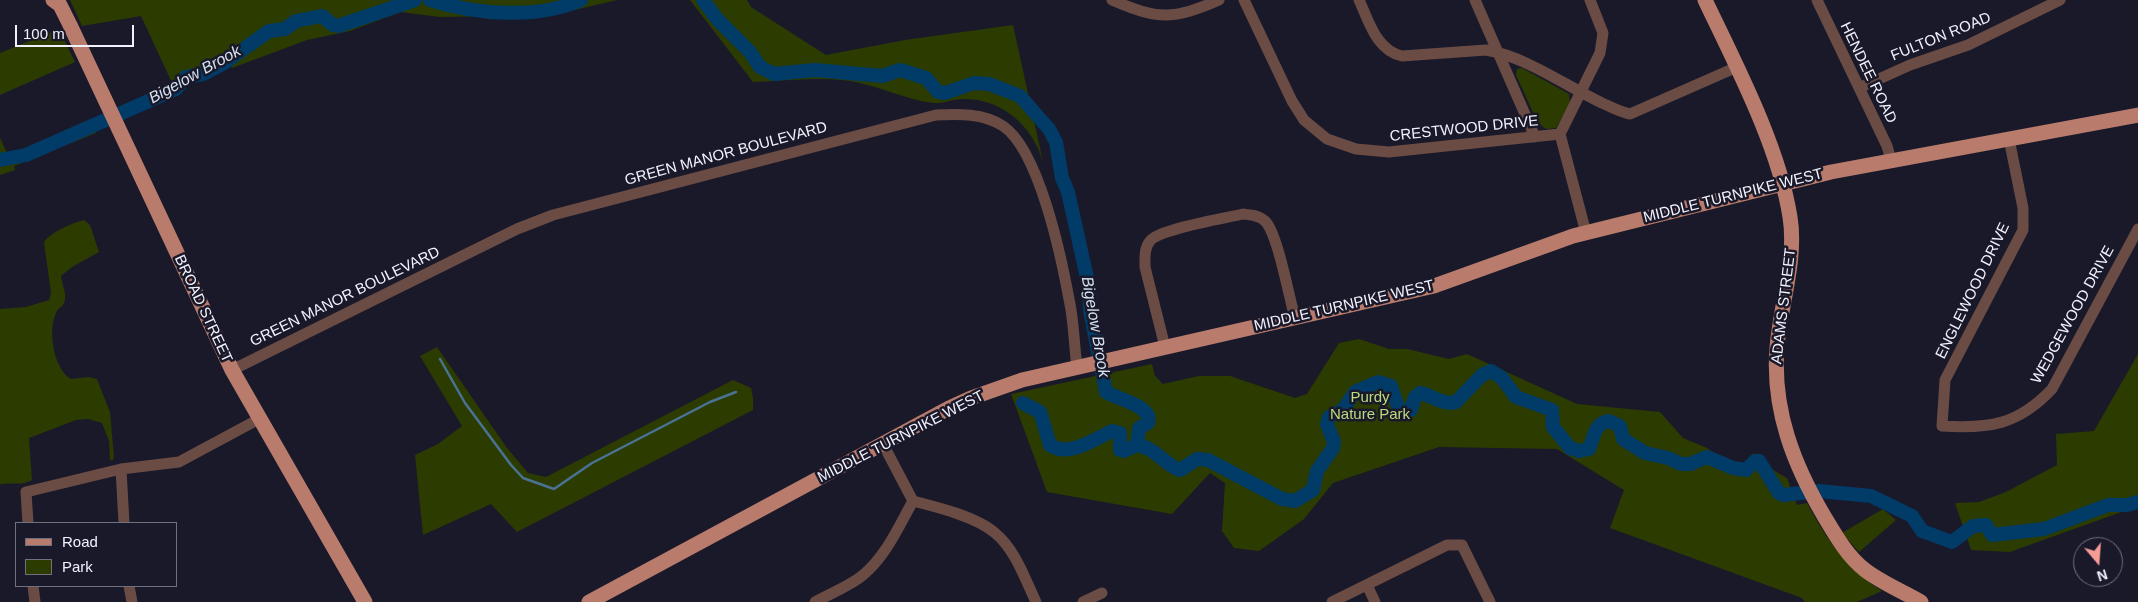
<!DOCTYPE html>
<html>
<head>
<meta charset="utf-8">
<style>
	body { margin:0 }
	#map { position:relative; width:2138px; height:602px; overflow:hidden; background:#1a192a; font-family:Arial,sans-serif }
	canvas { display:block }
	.legend { position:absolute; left:15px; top:522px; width:162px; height:65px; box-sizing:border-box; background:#1a192a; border:1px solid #70707f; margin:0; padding:6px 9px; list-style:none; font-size:15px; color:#f2f2fe }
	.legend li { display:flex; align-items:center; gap:10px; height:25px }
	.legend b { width:25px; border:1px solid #70707f }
	.north { position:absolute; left:2073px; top:537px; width:50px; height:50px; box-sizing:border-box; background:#1a192a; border:1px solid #70707f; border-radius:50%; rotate:162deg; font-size:14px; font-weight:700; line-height:20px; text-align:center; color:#f2f2fe }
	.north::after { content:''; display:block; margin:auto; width:18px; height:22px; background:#f59c95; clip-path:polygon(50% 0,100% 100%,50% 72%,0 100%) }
	.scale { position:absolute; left:15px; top:25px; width:119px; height:22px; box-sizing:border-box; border:2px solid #f2f2fe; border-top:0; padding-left:6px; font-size:15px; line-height:18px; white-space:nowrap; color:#f2f2fe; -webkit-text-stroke:4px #1a192a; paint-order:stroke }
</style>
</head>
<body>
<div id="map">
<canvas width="2138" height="602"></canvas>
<ul class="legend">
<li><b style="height:6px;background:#b97c6c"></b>Road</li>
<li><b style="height:14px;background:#2c3c00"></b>Park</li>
</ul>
<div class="north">N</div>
<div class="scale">100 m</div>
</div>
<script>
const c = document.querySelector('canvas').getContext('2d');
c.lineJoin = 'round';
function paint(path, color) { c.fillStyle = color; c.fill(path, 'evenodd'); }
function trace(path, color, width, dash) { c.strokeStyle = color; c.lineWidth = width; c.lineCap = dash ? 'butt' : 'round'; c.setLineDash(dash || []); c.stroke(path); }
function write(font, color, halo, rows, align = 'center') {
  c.font = font + ' Arial,sans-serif'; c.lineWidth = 5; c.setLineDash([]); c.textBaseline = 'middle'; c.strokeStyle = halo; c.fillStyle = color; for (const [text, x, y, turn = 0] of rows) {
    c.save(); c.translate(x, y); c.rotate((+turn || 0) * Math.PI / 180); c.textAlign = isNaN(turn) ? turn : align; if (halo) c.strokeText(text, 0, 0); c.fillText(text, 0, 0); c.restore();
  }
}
paint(new Path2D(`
	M70 0H617L553 15 440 17 400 12 350 31 307 40 232 68 227 62 174 87 141 16 82 26Z
	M690 0H747L751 7 826 55 905 40 1013 25 1043 162C1033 127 1004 100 966 99 955 98 943 104 933 103 902 99 871 82 841 80 812 77 782 81 753 82Z
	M59 29 75 62 0 95V53Z
	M1522 68 1569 94 1570 103 1556 128 1546 129 1538 123 1516 75 1517 69Z
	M86 121 91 122 96 128V133L14 166 15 170 0 175V138L7 153H10L37 144Z
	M84 220 90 225 99 252 72 267 61 276C62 284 66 292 65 299 65 306 59 307 57 311 47 328 53 369 71 379L89 377 97 379 110 412 114 458 112 461 110 459 109 441 102 423 88 419 76 420 29 438 32 480C21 486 11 482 0 484V309L26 307 49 300 51 293 44 242C51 232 72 223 84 220Z
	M1359 339 1389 349H1407L1449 359 1467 354 1577 404 1660 412 1683 438 1707 448 1737 470 1754 453 1773 470 1787 478 1797 505 1807 503C1826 539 1847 569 1882 591L1857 602H1805L1802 598 1610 528 1624 490 1557 449 1439 447 1333 483 1304 519 1259 551 1234 548 1222 531 1225 483 1210 473 1172 514 1047 492 1011 394 1152 364 1155 376 1163 384 1199 376H1230L1295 398 1307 394 1339 343Z
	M437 347 507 448 528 473 546 477 733 380 751 388 753 398V410L517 532 491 504 423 535 415 455 438 444 462 426 420 356Z
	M2138 354V506L2010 552 1971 550 1955 503 1979 502 2006 492 2057 465 2056 434 2094 431Z
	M1883 509 1896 520 1859 552 1842 533Z`), '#2c3c00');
trace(new Path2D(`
	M440 359 465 403 511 465 523 478 554 489 592 463 710 402 736 392`), '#497295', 2.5);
trace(new Path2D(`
	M430 0C475 14 537 20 581 0
	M703 0 717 19 750 52 760 67 774 74 815 70 882 76 900 70 926 78 938 92 945 93 974 83 989 84 1020 96 1049 129 1056 142 1062 178 1068 192 1089 287 1090 311 1106 392C1117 399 1154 406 1148 423L1139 428 1137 445
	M0 160 26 155 176 89 186 77 203 74 224 63 269 31 285 29 296 21 322 16 333 25 338 26 415 0
	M1023 403 1040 412 1050 445C1068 458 1095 439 1112 431L1120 433V450L1124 451 1137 445
	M1137 445C1158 449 1164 465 1180 470L1197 459 1208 460 1282 499 1295 501 1313 490 1317 471 1333 448 1334 442 1327 424 1329 417 1343 410 1355 392 1378 382 1391 386 1399 409 1408 411 1411 410 1415 397 1420 393C1432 395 1444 406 1456 402L1482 375 1491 371 1502 378 1516 397 1552 410 1553 427 1570 448 1579 451 1589 449C1594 438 1594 423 1609 421L1620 426 1623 439 1645 453 1668 458 1681 464H1690L1707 457 1733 468 1746 470 1755 461H1759L1779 493 1783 495 1819 491 1871 496 1912 516 1922 531 1952 542 1973 526 1986 525 1992 535 2044 529 2108 505H2127L2138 502`), '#013b68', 14);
trace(new Path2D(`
	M1112 0C1158 20 1173 20 1219 0
	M1244 0 1292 101 1304 120 1327 139 1356 149 1389 152 1560 134
	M1359 0C1369 21 1376 50 1402 56L1486 50C1527 57 1564 85 1602 103 1611 107 1620 112 1630 114L1737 67
	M1475 0 1535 137
	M1817 0 1887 146 1891 160
	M1859 88 1910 65 1968 45 2060 0
	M2009 139 2023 208V230L1945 380 1942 426C1989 429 2018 425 2052 389L2138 229
	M1586 233 1560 134 1600 53 1603 33 1590 0
	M1165 347 1145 267C1145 258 1144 248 1150 241 1159 229 1226 218 1243 214 1251 215 1259 215 1265 221 1278 234 1289 298 1295 318
	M232 370 517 229 553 215 936 115C959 114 983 113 1003 126 1039 150 1061 256 1069 299 1074 321 1074 345 1077 367
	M883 444 913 501C937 507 977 517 995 533 1015 549 1025 579 1036 602
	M121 469 124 523
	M28 523 26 492 121 469 179 462 259 419
	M1367 585 1375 602
	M33 586 35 602
	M129 586 132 602
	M815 602C831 593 850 586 863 575 886 556 899 526 913 501
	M1083 602 1102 593
	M1332 602 1447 545H1462L1490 602`), '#6a4c44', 11);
trace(new Path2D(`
	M53 0 60 5 70 25 232 370 365 602
	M1705 0C1736 65 1779 147 1790 217 1797 260 1780 306 1777 348 1772 410 1794 465 1824 516 1836 536 1847 556 1865 570 1882 583 1902 591 1921 602
	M589 602 949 408 971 398 1022 380 1434 286 1573 236 1831 172 2138 115`), '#b97c6c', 15);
write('15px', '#f2f2fe', '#1a192a', [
	["FULTON ROAD",1941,37,-22],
	["HENDEE ROAD",1868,73,64],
	["CRESTWOOD DRIVE",1464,129,-6],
	["GREEN MANOR BOULEVARD",726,154,-15],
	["MIDDLE TURNPIKE WEST",1733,196,-14],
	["ENGLEWOOD DRIVE",1973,291,-64],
	["GREEN MANOR BOULEVARD",345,297,-26],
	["MIDDLE TURNPIKE WEST",1344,306,-13],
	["ADAMS STREET",1784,306,-83],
	["BROAD STREET",203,309,65],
	["WEDGEWOOD DRIVE",2073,315,-61],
	["MIDDLE TURNPIKE WEST",901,437,-27]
]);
write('15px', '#bbdb7e', '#1a192a', [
	["Purdy",1370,398],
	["Nature Park",1370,415]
]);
write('italic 16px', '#d4e2f0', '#1a192a', [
	["Bigelow Brook",195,75,-29],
	["Bigelow Brook",1095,327,80]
]);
</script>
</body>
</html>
